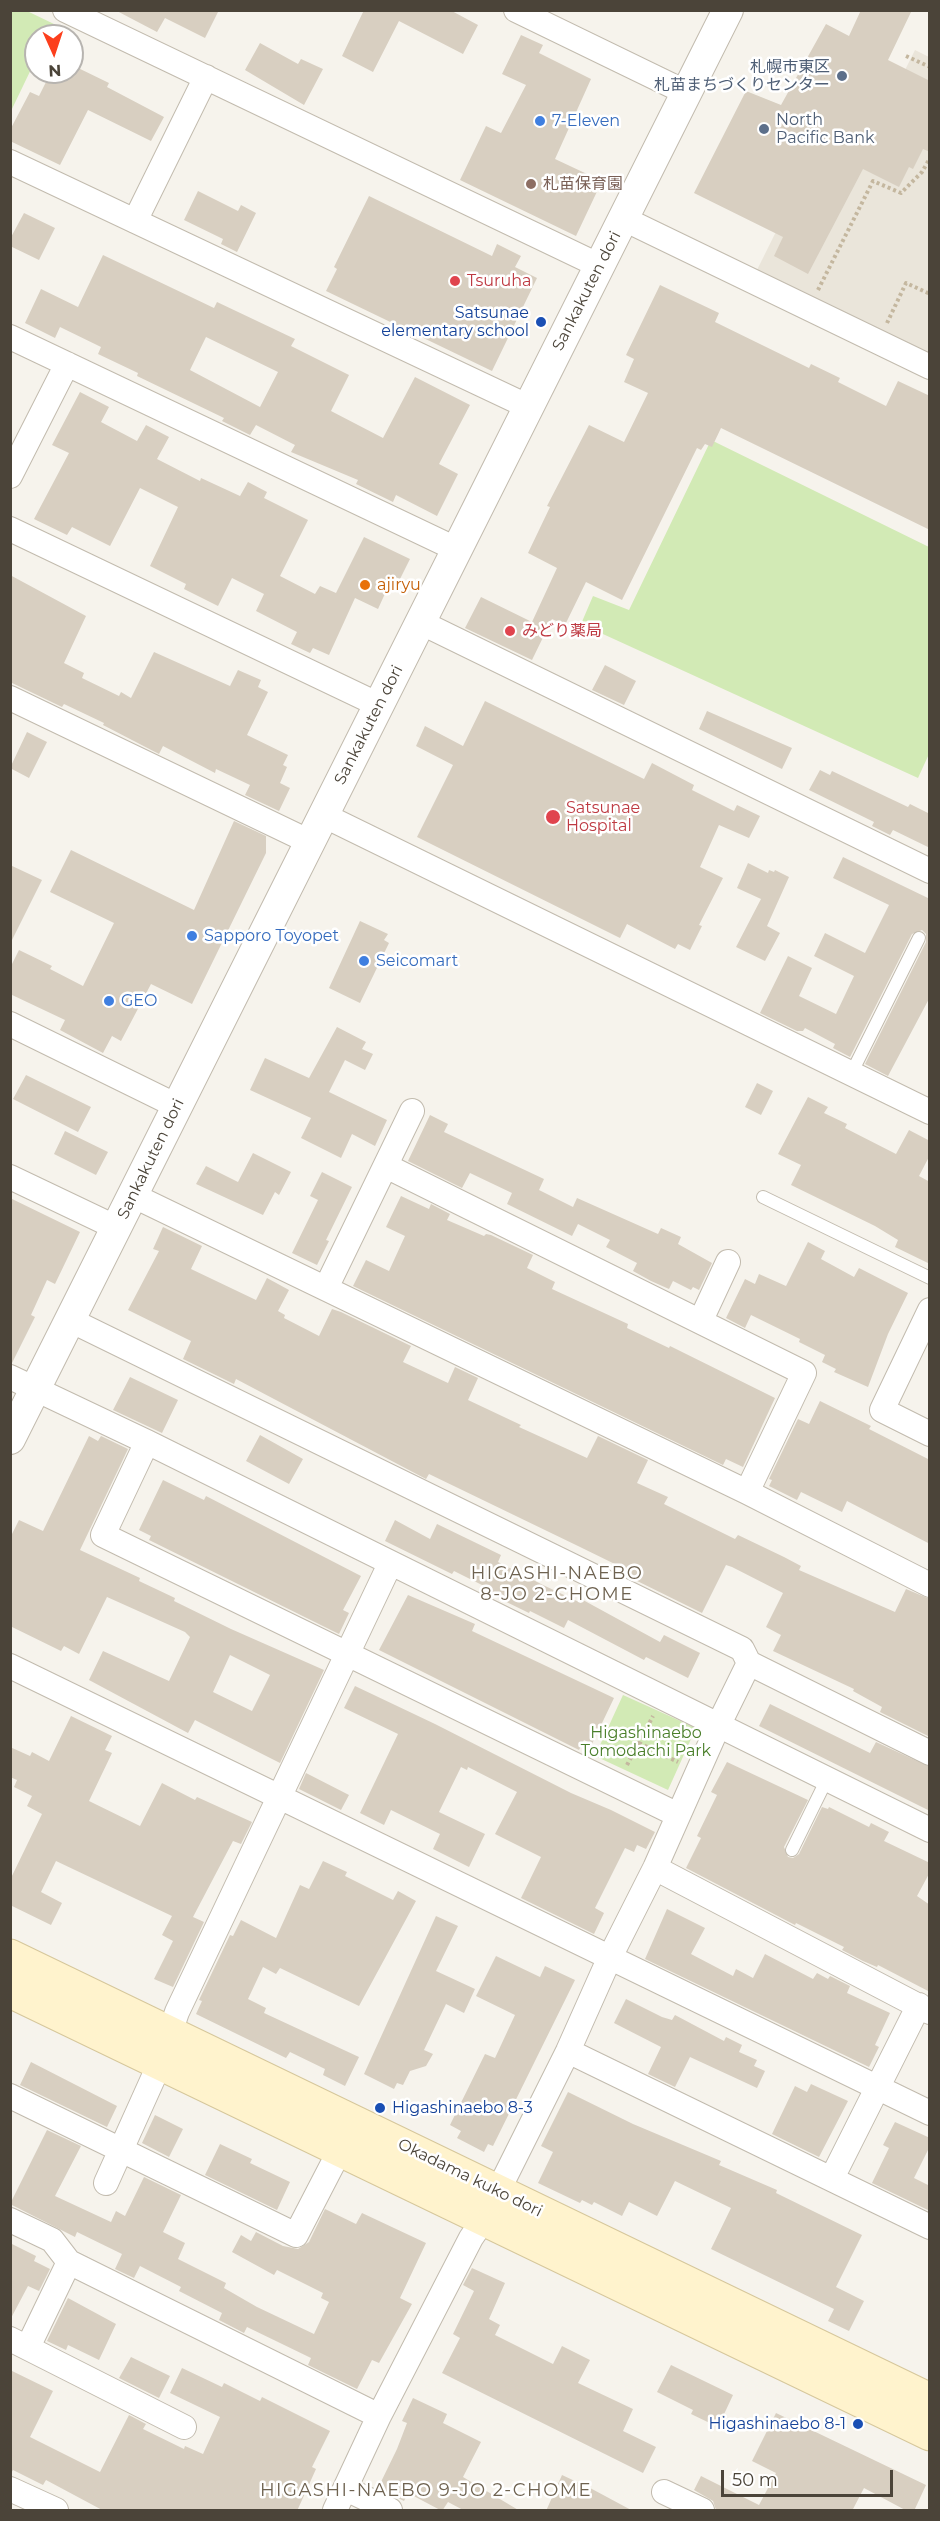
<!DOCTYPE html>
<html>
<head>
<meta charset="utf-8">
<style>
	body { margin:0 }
	#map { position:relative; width:940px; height:2521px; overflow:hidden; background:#f6f3ec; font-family:Montserrat,sans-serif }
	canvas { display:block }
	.frame { position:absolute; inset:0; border:12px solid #4b4439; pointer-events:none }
	.north { position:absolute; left:24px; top:24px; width:60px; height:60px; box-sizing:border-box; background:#fff; border:2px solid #b7b4b0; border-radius:50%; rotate:177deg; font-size:16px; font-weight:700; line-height:24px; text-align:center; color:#4b4439 }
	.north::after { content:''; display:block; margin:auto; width:21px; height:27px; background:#fc3f1d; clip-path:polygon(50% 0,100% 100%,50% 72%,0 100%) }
	.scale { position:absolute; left:721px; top:2470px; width:172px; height:27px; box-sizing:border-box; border:3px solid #4b4439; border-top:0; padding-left:8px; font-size:18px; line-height:21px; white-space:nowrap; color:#4b4439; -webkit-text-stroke:4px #fff; paint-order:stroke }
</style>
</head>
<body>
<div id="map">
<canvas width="940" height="2521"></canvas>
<div class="frame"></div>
<div class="north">N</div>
<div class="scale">50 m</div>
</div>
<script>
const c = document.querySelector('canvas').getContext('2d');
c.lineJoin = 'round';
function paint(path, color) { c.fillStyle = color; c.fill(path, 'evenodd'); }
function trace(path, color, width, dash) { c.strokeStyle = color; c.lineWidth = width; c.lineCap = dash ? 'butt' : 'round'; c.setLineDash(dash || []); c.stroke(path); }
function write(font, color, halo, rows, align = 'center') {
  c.font = font + ' Montserrat,"Noto Sans JP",sans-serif'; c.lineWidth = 5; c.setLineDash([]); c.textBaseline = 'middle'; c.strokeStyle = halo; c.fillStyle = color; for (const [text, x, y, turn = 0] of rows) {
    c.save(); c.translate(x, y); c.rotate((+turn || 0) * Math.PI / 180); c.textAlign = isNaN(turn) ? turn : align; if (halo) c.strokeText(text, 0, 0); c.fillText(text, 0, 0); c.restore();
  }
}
paint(new Path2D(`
	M915 50 929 57V355L755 274 826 131 866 148Z`), '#eae5da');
paint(new Path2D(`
	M11 10 27 11 54 24 48 36H36V59L11 111Z
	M711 440 929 547V754L918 778 581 624 593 596 629 610Z
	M623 1695 696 1728 668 1790 595 1756Z`), '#d2eab5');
paint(new Path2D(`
	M115 10H219L205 38 165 18 157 32Z
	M364 10H450L478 25 463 54 399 21 373 72 342 56Z
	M861 10H912L888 60 930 81V152L923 149 913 169 909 167 899 187 863 169 808 274 774 256 783 237 694 193 746 91 781 105 826 24 849 36Z
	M521 35 543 45 539 53 591 79 555 159 602 181 576 236 460 180 486 126 501 133 526 85 502 74Z
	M260 43 298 64 301 59 323 69 304 105 245 70Z
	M72 65 109 83 107 87 164 117 151 141 88 110 60 165 10 141V130L30 92 39 96 51 72H72Z
	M198 191 238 211 241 205 256 213 237 252 221 244 223 239 184 220Z
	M369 196 492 256 497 244 521 256 515 267 537 278 492 371 326 291 337 269 334 267Z
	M24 213 55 228 39 260 10 246V239Z
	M103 255 214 308 217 302 295 339 291 346 349 375 331 411 383 438 415 377 470 405 439 464 458 474 437 516 396 495 393 502 356 484 358 480 291 452 295 445 256 425 250 435 222 421 224 418 137 376 138 373 98 354 101 347 60 327 55 338 25 323 41 289 78 307ZM206 337 278 372 260 407 190 370Z
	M660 285 719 313 715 322 809 368 811 364 840 378 838 382 886 406 898 381 930 396V530L721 428 712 447 705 444 701 450 697 448 622 600 586 582 565 625 552 619 532 660 465 628 481 597 532 622 557 568 528 553 550 507 547 506 589 425 624 442 648 393 624 382 634 359 626 355Z
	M80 392 109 407 101 422 137 441 146 425 169 437 157 459 200 481 201 478 240 496 248 482 267 492 264 498 308 520 280 576 315 594 320 586 336 593 364 537 410 559 400 579 393 576 378 609 355 598 329 655 313 648 310 653 291 644 297 632 256 611 264 594 232 578 218 606 184 589 186 584 150 566 178 507 140 488 110 546 72 527 67 535 34 519 69 453 52 445Z
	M10 575 86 616 64 663 84 673 82 678 119 696 121 692 131 698 154 652 230 686 238 670 261 680 258 687 268 692 247 735 288 755 283 765 287 767 280 783 290 788 279 811 245 795 250 785 216 769 215 773 163 746 159 754 103 725 104 723 64 704 62 707 10 682Z
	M605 665 636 681 624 705 592 690Z
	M485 701 644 779 652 763 694 785 692 790 734 811 737 805 760 816 749 838 719 825 700 867 723 878 699 925 702 926 690 950 678 944 675 949 627 924 620 938 417 837 453 765 416 746 425 726 463 746Z
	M707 711 792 748 782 769 699 729Z
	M27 732 47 742 29 778 10 768Z
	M820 770 830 775 832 771 908 807 910 804 930 814V848L893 830 890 835 872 826 874 822 809 790Z
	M234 821 266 836V853L192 1004 151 984 121 1041 112 1036 103 1053 60 1030 65 1020 10 994V968L19 950 52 966 50 969 83 986 114 923 50 892 71 850 194 910Z
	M843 857 930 899V997L888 1076 865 1064 926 942V934L922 930 912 934 850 1057 833 1048 835 1044 805 1028 803 1031H797L760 1013 788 956 812 968 799 996 836 1014 854 976 814 956 825 933 865 953 889 905 833 878Z
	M748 863 768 873 769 870 774 872 775 870 789 877 767 926 780 933 765 961 736 947 761 899 737 888Z
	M10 865 42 880 10 944Z
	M360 921 388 934 384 940 389 943 360 1003 329 988Z
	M337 1027 366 1042 362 1049 373 1054 365 1070 345 1060 329 1092 387 1120 375 1146 352 1134 341 1158 301 1138 311 1118 250 1090 265 1058 309 1078Z
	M26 1075 91 1107 78 1132 13 1099Z
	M757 1083 773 1091 761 1115 745 1107Z
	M808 1097 828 1107 824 1113 847 1124 845 1128 896 1154 909 1130 930 1141V1155L919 1176 930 1182V1264L895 1247 898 1240 875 1226 791 1185 801 1165 778 1154Z
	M430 1115 448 1124 444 1132 544 1179 539 1190 573 1207 577 1198 658 1234 661 1228 681 1237 678 1244 712 1263 699 1290 693 1287 691 1290 673 1281 669 1289 651 1281 633 1271 637 1263 606 1247 610 1240 578 1224 572 1236 507 1204 512 1193 470 1173 462 1188 408 1161Z
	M65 1131 108 1152 96 1175 54 1154Z
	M253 1153 291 1172 279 1195 275 1192 263 1215 196 1184 206 1166 238 1182Z
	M322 1172 352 1187 326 1240 329 1241 317 1265 292 1253 318 1200 310 1196Z
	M401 1196 429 1209 431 1204 450 1214 447 1220 484 1236 486 1234 491 1235 533 1255 527 1268 555 1282 552 1289 628 1324 627 1328 669 1348 670 1346 775 1398 743 1467 726 1459 723 1465 353 1286 366 1260 389 1271 405 1236 386 1227Z
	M10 1198 80 1232 55 1284 47 1280 31 1315 35 1317 12 1363Z
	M163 1227 202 1246 191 1269 256 1300 267 1278 289 1290 278 1311 285 1315 284 1318 319 1336 332 1309 341 1312 411 1346 403 1362 448 1383 455 1367 478 1378 468 1400 521 1425 519 1427 587 1458 598 1436 648 1460 637 1483 668 1497 664 1504 668 1506 735 1539 738 1535 784 1557 801 1566 799 1570 895 1612 906 1589 930 1599V1737L880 1712 882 1707 853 1691 854 1689 773 1651 781 1635 766 1627 783 1593 732 1567 726 1565 702 1613 623 1574 625 1569 578 1546 429 1474 426 1479 236 1379 234 1384 183 1359 191 1341 128 1310 159 1251 153 1249Z
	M808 1242 825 1251 821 1259 854 1277 859 1268 908 1293 888 1334 868 1387 834 1372 836 1369 822 1362 825 1355 799 1342 800 1339 751 1315 745 1328 726 1318 745 1279 755 1284 759 1274 786 1286Z
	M130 1377 178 1400 162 1433 113 1410Z
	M820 1401 871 1426 869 1429 930 1460V1544L847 1501 842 1512 801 1492 797 1500 769 1486 772 1480 769 1479 798 1419 809 1424Z
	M260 1435 303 1459 289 1484 246 1461Z
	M89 1436 98 1441 101 1436 128 1449 80 1550 140 1578 139 1581 175 1598 174 1601 231 1629 324 1670 280 1763 195 1720 188 1733 89 1680 103 1651 169 1681 190 1637 185 1632 107 1597 79 1654 64 1646 61 1651 10 1626V1538L19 1520 43 1531ZM230 1655 270 1675 252 1711 213 1692Z
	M163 1480 204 1500 206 1496 361 1576 343 1610 349 1613 339 1634 149 1540 151 1536 139 1530Z
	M395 1520 430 1539 437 1524 501 1555 498 1562 543 1585 581 1603 583 1600 660 1642 664 1635 700 1653 688 1678 646 1657 644 1660 568 1620 564 1628 530 1611 529 1613 488 1593 490 1589 454 1571 452 1574 385 1541Z
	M408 1595 475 1624 472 1631 614 1698 592 1744 584 1740 579 1750 379 1650Z
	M355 1686 435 1724 571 1793 611 1810 655 1832 646 1849 637 1845 634 1852 625 1848 595 1908 604 1913 594 1934 521 1898 541 1857 495 1834 517 1792 468 1767 467 1770 461 1767 439 1812 485 1834 469 1867 433 1849 440 1834 391 1810 384 1825 360 1813 398 1734 344 1708Z
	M770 1704 870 1753 876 1742 930 1767V1811L759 1726Z
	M71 1716 112 1736 105 1750 112 1753 89 1801 140 1826 162 1783 195 1800 197 1797 252 1822 241 1844 233 1841 193 1917 204 1922 173 1987 154 1979 173 1941 162 1935 172 1916 56 1861 41 1892 62 1903 51 1925 10 1905V1880L42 1814 27 1806 32 1796 14 1787 17 1780 10 1777V1747L30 1756 32 1752 49 1761Z
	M727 1762 808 1800 784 1847 788 1857 793 1858 799 1854 822 1807 828 1809 829 1807 869 1827 871 1823 889 1832 884 1841 930 1863V1872L917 1896 930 1905V1992L878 1965 877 1967 863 1961 842 1950 844 1947 796 1923 795 1925 686 1868 701 1838 697 1836 717 1795 711 1792Z
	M306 1773 349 1795 341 1810 299 1789Z
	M323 1861 347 1872 345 1876 393 1900 398 1891 416 1901 359 2006 280 1968 276 1974 263 1967 248 1999 266 2008 264 2013 359 2057 345 2086 323 2075 325 2069 290 2052 286 2058 196 2014 202 2001 199 2000 230 1935 233 1936 241 1920 276 1938 300 1885 309 1889Z
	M667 1909 705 1928 691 1954 733 1976 736 1969 753 1978 765 1954 813 1979 817 1973 828 1979 830 1976 850 1986 847 1993 890 2013 875 2045 879 2047 869 2067 645 1959Z
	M436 1916 458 1926 436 1971 475 1989 464 2013 446 2004 424 2050 433 2054 426 2066 410 2071 403 2085 397 2083 394 2089 364 2074Z
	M496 1956 540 1977 545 1966 575 1980 493 2146 488 2144 484 2152 457 2138 461 2131 450 2125 485 2054 495 2058 515 2015 476 1996Z
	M626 1999 662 2017 672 2020 675 2015 724 2041 726 2037 742 2045 739 2052 757 2060 754 2066 765 2071 757 2088 690 2057 675 2087 648 2074 661 2047 614 2023Z
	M31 2062 117 2106 107 2127 20 2085Z
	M811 2084 848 2101 819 2157 772 2134 795 2086 807 2092Z
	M568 2092 633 2124 721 2161 719 2165 777 2190 776 2193 862 2235 836 2287 864 2301 849 2331 828 2321 834 2309 711 2249 731 2208 675 2181 657 2216 629 2202 622 2216 594 2202 592 2205 582 2200 580 2203 538 2183 553 2152 541 2146Z
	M155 2115 183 2129 169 2157 142 2143Z
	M895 2122 930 2138V2146L914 2178 930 2186V2211L872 2183 889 2148 883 2145Z
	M47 2130 81 2146 55 2196 111 2222 116 2211 125 2216 144 2177 181 2195 163 2232 185 2243 178 2259 226 2283 224 2288 257 2307 314 2334 329 2302 321 2298 323 2293 277 2270 274 2275 232 2252 241 2235 251 2241 256 2232 283 2246 298 2249 309 2242 325 2209 356 2224 362 2213 426 2243 400 2298 412 2304 379 2363 372 2360 357 2389 308 2365 311 2358 247 2327 244 2333 219 2320 222 2313 179 2291 181 2287 140 2266 134 2278 115 2269 122 2254 77 2232 75 2237 10 2204Z
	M220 2144 252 2159 250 2163 290 2182 277 2210 205 2175Z
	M10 2243 36 2256 34 2261 50 2269 39 2291 28 2286 10 2320Z
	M472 2268 505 2283 489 2319 500 2325 495 2335 553 2364 562 2346 590 2360 578 2383 633 2409 623 2431 656 2447 643 2473 442 2373 460 2338 453 2334 474 2291 463 2285Z
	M68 2298 116 2324 99 2360 68 2345 66 2350 47 2341Z
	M131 2357 170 2376 159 2398 119 2378Z
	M671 2365 733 2395 718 2427 691 2414 693 2410 657 2392Z
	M182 2368 222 2387 224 2383 260 2401 262 2397 330 2431 312 2467 316 2469 297 2511H104L46 2480 43 2485 13 2470 10 2475V2370L53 2391 30 2437 100 2472 129 2415 146 2424 143 2429 184 2449 185 2446 203 2454 220 2417 170 2393Z
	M413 2398 447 2414 443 2423 481 2442 463 2477 520 2511H465L448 2502 442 2511 408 2493 404 2501 378 2488 397 2449 407 2423 402 2421Z
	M776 2413 926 2485 914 2511H907L864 2488 852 2511 716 2510 713 2501 694 2490 701 2476 759 2505 776 2473 752 2461Z
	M562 2475 592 2489 633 2511H546Z`), '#d8cfc1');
const service = new Path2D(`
	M851 1074 919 938
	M763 1197 930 1278
	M792 1850 827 1779`);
const minor = new Path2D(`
	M65 10 600 266
	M516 10 687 93
	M10 162 527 406
	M624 219 930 367
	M135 221 206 77
	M10 337 456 549
	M10 476 67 364
	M10 529 379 705
	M422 623 930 871
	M10 698 310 842
	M323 815 930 1112
	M10 1024 177 1106
	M386 1166 804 1373 747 1492
	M10 1177 117 1228
	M132 1195 747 1492 930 1585
	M326 1288 412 1111
	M930 1310 882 1410 930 1434
	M70 1320 742 1649 749 1663 930 1753
	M701 1320 728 1262
	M10 1377 147 1442 930 1830
	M147 1442 103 1535 678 1815
	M10 1666 930 2113
	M655 1868 930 2012
	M568 2051 930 2227
	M10 2096 296 2235 340 2150
	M832 2178 919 2005
	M106 2183 160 2063 177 2012 390 1564
	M10 2220 52 2240 69 2262 379 2416
	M10 2339 184 2427
	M28 2347 69 2262
	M10 2489 56 2510
	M346 2489 390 2510
	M664 2492 702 2510
	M335 2510 379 2416 471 2238 484 2219 568 2051 610 1957 655 1868 719 1724 749 1663`);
const tertiary = new Path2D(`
	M10 1439 728 10`);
const secondary = new Path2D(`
	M10 1956 930 2400
	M10 1991 930 2434`);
trace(service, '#c2bbae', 14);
trace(minor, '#c2bbae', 26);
trace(tertiary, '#c2bbae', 32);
trace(secondary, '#d6c79b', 35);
trace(new Path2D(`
	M906 56 930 67
	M818 290 873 181 901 193 922 172 930 158
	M887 323 906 283 930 294
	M639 1743 678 1762
	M627 1765 653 1716`), '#c4b79f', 4, [3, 3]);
trace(service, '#fff', 12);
trace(minor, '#fff', 24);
trace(tertiary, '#fff', 30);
trace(secondary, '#fff3cd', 33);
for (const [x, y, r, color] of [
	[842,76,6,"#5c6f8a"],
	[540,121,6,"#3f7fe0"],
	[764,129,6,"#5c6f8a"],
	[531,184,6,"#8d6e63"],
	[455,281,6,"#e0444e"],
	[541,322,6,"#1a4fb4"],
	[365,585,6,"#e8710a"],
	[510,631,6,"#e0444e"],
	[553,817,8,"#e0444e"],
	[192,936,6,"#3f7fe0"],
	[364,961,6,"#3f7fe0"],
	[109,1001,6,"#3f7fe0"],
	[380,2108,6,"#1a4fb4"],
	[858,2424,6,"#1a4fb4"]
]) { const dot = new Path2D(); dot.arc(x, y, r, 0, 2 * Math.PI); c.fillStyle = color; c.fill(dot); trace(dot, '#fff', 2); }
write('16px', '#4e5e75', '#fff', [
	["札幌市東区",830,67],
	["札苗まちづくりセンター",830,85],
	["North",776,120,"left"],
	["Pacific Bank",776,138,"left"]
], 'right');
write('16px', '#366cbe', '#fff', [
	["7-Eleven",552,121],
	["Sapporo Toyopet",204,936],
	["Seicomart",376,961],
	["GEO",121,1001]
], 'left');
write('16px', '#785e54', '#fff', [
	["札苗保育園",543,184]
], 'left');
write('16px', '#be3a42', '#fff', [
	["Tsuruha",467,281],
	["みどり薬局",522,631],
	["Satsunae",566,808],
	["Hospital",566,826]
], 'left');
write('16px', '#4b4439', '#fff', [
	["Sankakuten dori",587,291,-63],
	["Sankakuten dori",369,725,-63],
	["Sankakuten dori",151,1159,-64],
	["Okadama kuko dori",470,2178,26]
]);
write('16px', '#164399', '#fff', [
	["Satsunae",529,313],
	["elementary school",529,331],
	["Higashinaebo 8-3",392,2108,"left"],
	["Higashinaebo 8-1",846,2424]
], 'right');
write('16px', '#c56008', '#fff', [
	["ajiryu",377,585]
], 'left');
write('16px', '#4a7f2a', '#fff', [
	["Higashinaebo",646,1733],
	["Tomodachi Park",646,1751]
]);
c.letterSpacing = '1.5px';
write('18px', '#6e6250', '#fff', [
	["HIGASHI-NAEBO",557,1574],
	["8-JO 2-CHOME",557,1595],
	["HIGASHI-NAEBO 9-JO 2-CHOME",426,2491]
]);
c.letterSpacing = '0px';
</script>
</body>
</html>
